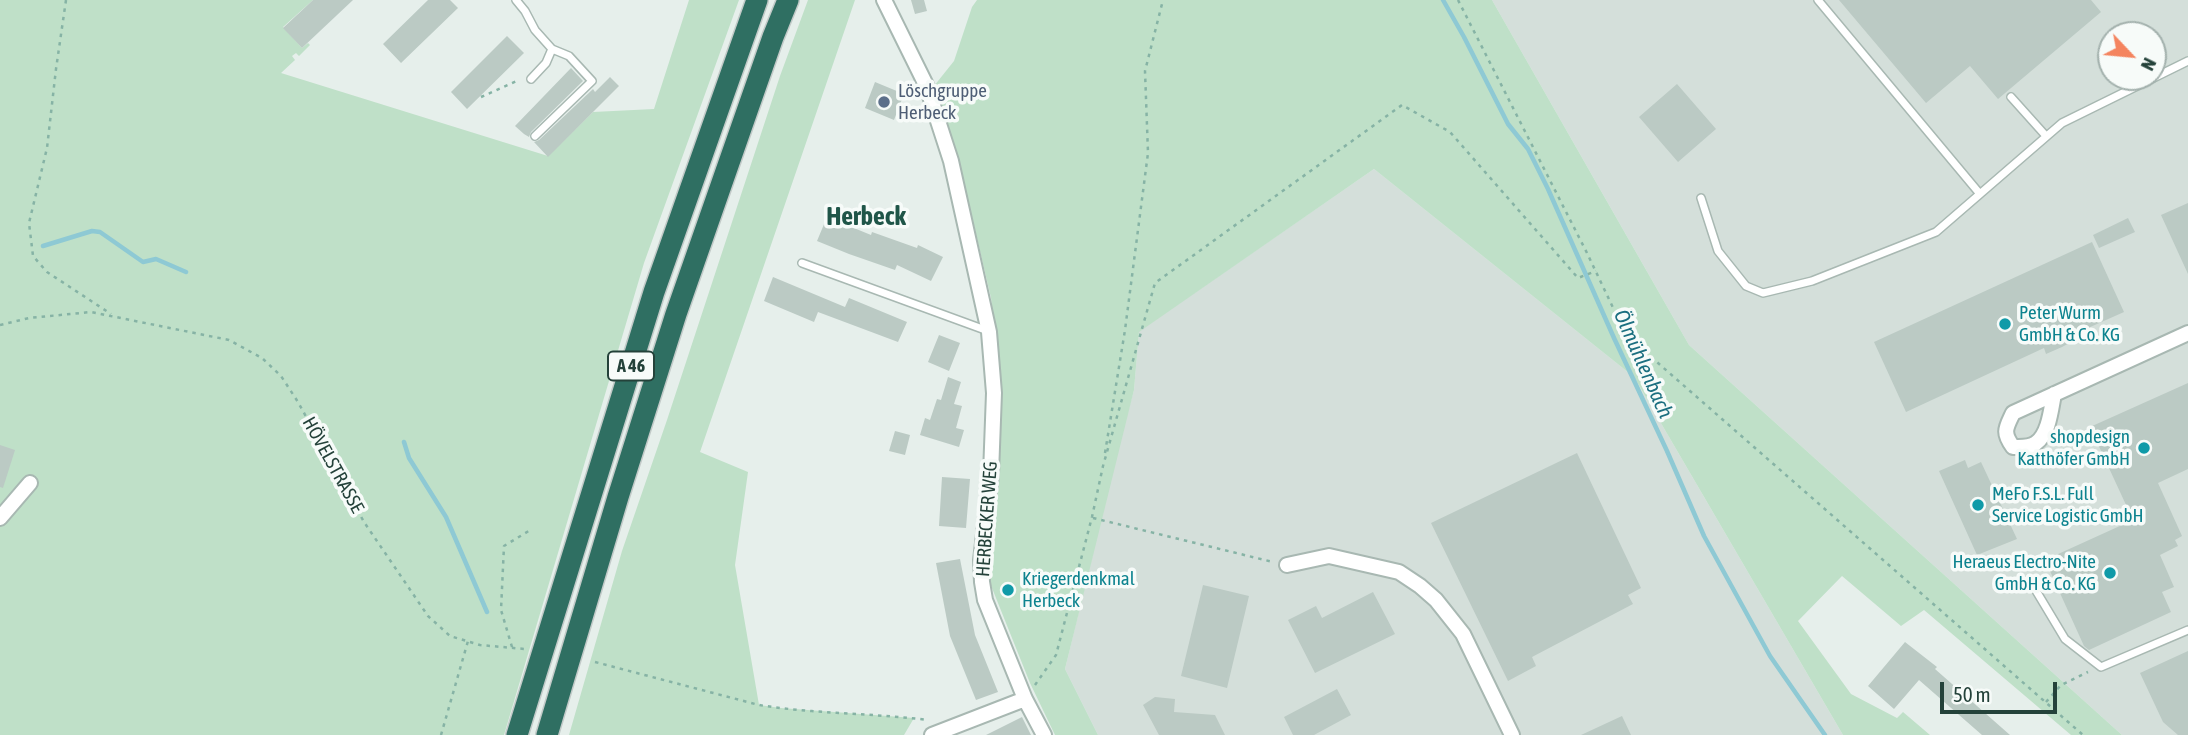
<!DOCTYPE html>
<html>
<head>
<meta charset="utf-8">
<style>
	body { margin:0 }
	#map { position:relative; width:2188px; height:735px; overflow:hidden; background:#e6efeb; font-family:"Asap Condensed",sans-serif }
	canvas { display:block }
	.north { position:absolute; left:2097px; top:21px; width:70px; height:70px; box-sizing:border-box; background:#f7fbf9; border:2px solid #a3b1ad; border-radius:50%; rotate:116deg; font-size:19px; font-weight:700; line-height:28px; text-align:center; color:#24423a }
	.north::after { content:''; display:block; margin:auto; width:24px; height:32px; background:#f4845f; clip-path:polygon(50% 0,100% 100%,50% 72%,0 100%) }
	.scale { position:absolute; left:1940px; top:682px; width:117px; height:32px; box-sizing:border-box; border:4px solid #24423a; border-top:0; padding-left:9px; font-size:21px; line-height:24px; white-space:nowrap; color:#24423a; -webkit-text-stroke:5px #f7fbf9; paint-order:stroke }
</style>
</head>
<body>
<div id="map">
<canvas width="2188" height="735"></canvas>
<div class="north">N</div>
<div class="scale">50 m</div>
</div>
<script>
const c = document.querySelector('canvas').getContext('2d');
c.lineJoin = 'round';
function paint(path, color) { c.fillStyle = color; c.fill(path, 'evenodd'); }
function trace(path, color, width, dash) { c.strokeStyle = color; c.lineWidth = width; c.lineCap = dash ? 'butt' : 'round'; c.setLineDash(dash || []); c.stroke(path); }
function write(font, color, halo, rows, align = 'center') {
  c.font = font + ' "Asap Condensed",sans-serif'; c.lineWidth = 7; c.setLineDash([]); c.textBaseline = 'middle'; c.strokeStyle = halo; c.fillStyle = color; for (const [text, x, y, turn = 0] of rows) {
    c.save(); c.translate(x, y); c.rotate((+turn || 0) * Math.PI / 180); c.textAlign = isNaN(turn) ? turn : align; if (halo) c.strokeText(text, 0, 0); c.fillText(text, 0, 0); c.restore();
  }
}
paint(new Path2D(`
	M1492 0H2188V735H2122L1689 345ZM2111 35H2153V77H2111Z
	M1374 169 1634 377 1843 735H1098L1065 669 1121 437 1134 390 1139 331Z`), '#d4dfda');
paint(new Path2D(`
	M0 0H313L283 27 302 48 308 43 310 45 299 56 296 53 292 56 295 60 281 73 548 156 593 112 654 109 689 0H739L644 263 504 735H0Z
	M808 0H855L700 452 748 472 735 565 759 705 781 708 914 718 904 735H569L622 551 667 420 780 76Z
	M977 0H1492L1689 345 2122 735H2071L1924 610 1901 626 1842 576 1798 621 1851 694 1897 718 1903 712 1930 735H1843L1634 377 1374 169 1139 332 1134 390 1065 669 1098 735H1055L1030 683 990 583 989 559 997 468 1000 383 991 298 958 157 934 86 954 61 972 7Z`), '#bfe0c8');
trace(new Path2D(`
	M1443 0 1464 37 1508 124 1528 149 1548 189 1614 338 1667 451 1704 536 1770 656 1825 735
	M43 246 92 231 100 232 143 262 156 259 186 272
	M404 442 409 458 446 517 487 612`), '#8ec9d4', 4.5);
paint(new Path2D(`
	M313 0H353L302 48 283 28Z
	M428 0H450L458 8 401 63 383 44Z
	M911 0H924L927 11 915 14Z
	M1839 0H2091L2101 12 1998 99 1970 66 1926 103Z
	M507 36 524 53 467 109 451 92Z
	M571 68 583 81 531 132 529 137 524 134 515 126Z
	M610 77 619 86 548 157 534 142 539 140 593 89 595 92Z
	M875 82 904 94 894 120 865 108Z
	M1677 84 1716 129 1678 162 1639 117Z
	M2188 203V274L2161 215Z
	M827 217 871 235 872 232 917 248 918 245 943 257 931 281 897 265 895 270 849 254 817 241Z
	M2128 218 2135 232 2099 248 2093 235Z
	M2092 242 2124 312 2070 336 2073 341 2062 347 2046 354 2044 348 1906 412 1874 342Z
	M773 277 845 307 849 298 907 322 898 342 818 312 814 322 764 301Z
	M939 335 960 343 949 371 928 362Z
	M948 377 961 382 954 404 962 406 956 428 964 430 959 447 920 435 925 418 930 420 937 399 941 400Z
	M2188 383V469L2158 483 2182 536 2175 540 2178 546 2160 555 2174 587 2162 592 2171 612 2089 650 2084 646 2045 560 2133 520 2090 427Z
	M895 431 910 435 905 455 889 451Z
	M0 445 15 450 3 488 0 487Z
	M1577 453 1641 588 1628 595 1633 604 1532 657 1536 666 1508 681 1431 523Z
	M1965 460 1968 468 1981 462 2017 539 1977 555 1939 471Z
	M942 477 970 479 966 528 939 526Z
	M960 559 975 635 998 692 976 700 950 636 936 563Z
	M1203 585 1249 596 1227 688 1181 676Z
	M1373 592 1395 634 1315 673 1288 620 1316 606 1322 618Z
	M1905 642 1937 667 1935 669 2010 735H1982L1919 680 1894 709 1868 686Z
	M2188 651V735H2178L2163 722 2140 673Z
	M1337 689 1351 715 1314 735H1293L1284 717Z
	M1155 697 1175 699 1174 712 1215 715 1225 735H1159L1143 705Z
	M1622 716 1631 735H1581Z
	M1022 717 1031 735H986Z`), '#bbcac4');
const service = new Path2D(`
	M516 0 525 11 535 30 552 49 569 56 592 81 535 136
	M1818 0 1980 194
	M531 79 546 63 552 49
	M2011 97 2046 136
	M1701 198 1718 251 1746 286 1763 293 1812 281 1936 232 2062 123 2188 61
	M802 263 988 331
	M2032 584 2065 639 2101 667 2188 630`);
const minor = new Path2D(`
	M884 0 927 87 951 161 989 332 994 393 991 474 981 560 982 582 985 600 1025 699 1044 735
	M2054 394C2051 409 2049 434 2036 443 2030 448 2021 447 2013 447 2002 432 2006 428 2013 413L2188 333
	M0 518 30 483
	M1287 565 1329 556 1399 572 1420 586 1436 600 1463 634 1512 735
	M932 735 1025 699`);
const motorway = new Path2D(`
	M517 735 654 292 757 0
	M547 735 618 497 676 314 773 37 788 0`);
trace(service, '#a8b8b2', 10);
trace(minor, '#a8b8b2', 18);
trace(motorway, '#c2cac8', 24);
trace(new Path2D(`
	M66 0 56 69 47 148 29 223 33 256 47 272 111 314
	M1458 0 1587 253 1626 335 2083 735
	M481 97 519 80
	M0 325 29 318 91 312 229 340 262 358 281 376 298 402 364 522 428 616 450 636 480 645 525 649
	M1105 453 1125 330 1148 153 1145 71 1163 0
	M1093 518 1273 562
	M512 647 501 610 504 546 532 529
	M595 662 759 705C815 714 872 713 928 720
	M1035 685 1056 655 1092 517 1103 466 1155 283 1402 105 1450 132 1578 278 1596 271
	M2046 702 2061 685 2088 672
	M441 735 468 641`), '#86b3a5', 2.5, [3.5, 5]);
trace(service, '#fff', 7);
trace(minor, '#fff', 14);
trace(motorway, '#2f6f62', 21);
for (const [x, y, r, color] of [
	[884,102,7,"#5c6f8a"],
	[2005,324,7,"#0f9aa8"],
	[2144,448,7,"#0f9aa8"],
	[1978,505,7,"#0f9aa8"],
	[2110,573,7,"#0f9aa8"],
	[1008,590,7,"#0f9aa8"]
]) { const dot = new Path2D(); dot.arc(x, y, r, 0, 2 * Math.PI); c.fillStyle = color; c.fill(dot); trace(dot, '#f7fbf9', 2.5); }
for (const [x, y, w] of [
	[631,366,46]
]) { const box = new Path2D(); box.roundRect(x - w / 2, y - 14.5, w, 29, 5); c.fillStyle = '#f7fbf9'; c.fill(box); trace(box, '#24423a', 2); }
write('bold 18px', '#24423a', null, [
	["A 46",631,366]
]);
write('19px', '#4e5e75', '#f7fbf9', [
	["Löschgruppe",898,91],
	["Herbeck",898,113]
], 'left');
write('19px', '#0d838f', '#f7fbf9', [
	["Peter Wurm",2019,313],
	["GmbH & Co. KG",2019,335],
	["shopdesign",2130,437,"right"],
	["Katthöfer GmbH",2130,459,"right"],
	["MeFo F.S.L. Full",1992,494],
	["Service Logistic GmbH",1992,516],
	["Heraeus Electro-Nite",2096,562,"right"],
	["GmbH & Co. KG",2096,584,"right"],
	["Kriegerdenkmal",1022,579],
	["Herbeck",1022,601]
], 'left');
write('19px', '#24423a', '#f7fbf9', [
	["HÖVELSTRASSE",333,465,61],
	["HERBECKER WEG",987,519,-86]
]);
write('italic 21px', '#1c6f80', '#f7fbf9', [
	["Ölmühlenbach",1643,364,66]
]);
write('bold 26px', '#1f5548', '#f7fbf9', [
	["Herbeck",866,217]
]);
</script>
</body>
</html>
